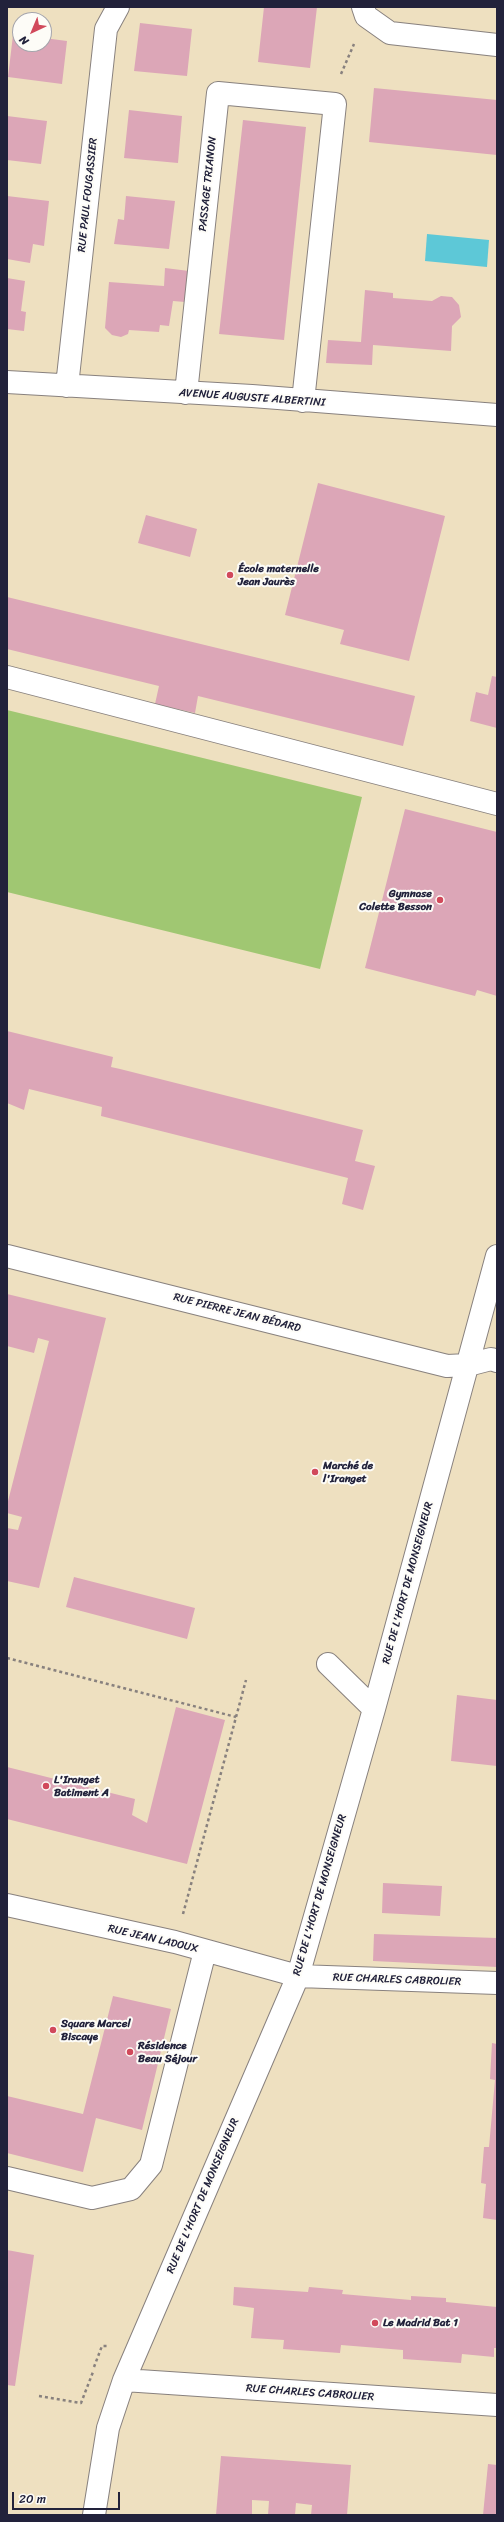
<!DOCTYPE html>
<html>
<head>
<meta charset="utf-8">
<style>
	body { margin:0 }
	#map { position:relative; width:504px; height:2522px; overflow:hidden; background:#eee0c0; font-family:Sriracha,sans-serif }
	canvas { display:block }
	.frame { position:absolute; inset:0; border:8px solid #22223b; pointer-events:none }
	.north { position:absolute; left:12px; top:12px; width:40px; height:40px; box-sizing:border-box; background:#fdfcf7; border:1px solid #a5a5ac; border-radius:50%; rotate:224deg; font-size:11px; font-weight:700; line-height:16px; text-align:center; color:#22223b }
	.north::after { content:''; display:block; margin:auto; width:14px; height:18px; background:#d1495b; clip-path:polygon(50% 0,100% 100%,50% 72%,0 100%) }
	.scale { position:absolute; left:12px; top:2492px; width:108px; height:18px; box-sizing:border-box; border:2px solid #22223b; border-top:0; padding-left:5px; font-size:12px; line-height:14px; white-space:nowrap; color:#22223b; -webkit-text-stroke:3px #fdfcf7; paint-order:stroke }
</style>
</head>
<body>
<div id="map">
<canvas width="504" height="2522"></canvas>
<div class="frame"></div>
<div class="north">N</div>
<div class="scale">20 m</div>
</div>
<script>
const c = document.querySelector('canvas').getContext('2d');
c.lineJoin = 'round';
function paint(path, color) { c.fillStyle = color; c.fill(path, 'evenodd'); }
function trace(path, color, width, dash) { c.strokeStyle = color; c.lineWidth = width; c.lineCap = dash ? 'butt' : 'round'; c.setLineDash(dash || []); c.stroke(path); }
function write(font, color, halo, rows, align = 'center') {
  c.font = font + ' Sriracha,sans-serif'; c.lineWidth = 4; c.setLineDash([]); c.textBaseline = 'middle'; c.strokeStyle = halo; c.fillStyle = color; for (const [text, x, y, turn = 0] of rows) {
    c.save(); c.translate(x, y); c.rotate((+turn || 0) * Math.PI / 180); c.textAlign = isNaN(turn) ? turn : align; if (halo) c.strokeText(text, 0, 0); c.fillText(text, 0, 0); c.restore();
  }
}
paint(new Path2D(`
	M7 710 362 797 320 969 7 892Z`), '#a0c772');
paint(new Path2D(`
	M427 234 489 240 487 267 425 261Z`), '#5dc8d7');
paint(new Path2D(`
	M264 7H317L310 68 258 62Z
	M140 23 192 29 187 76 134 71Z
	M13 35 20 36V44H44V38L67 41 62 84 8 77Z
	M374 88 497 100V155L369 142Z
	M129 110 182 116 178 163 124 158Z
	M7 116 47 121 41 164 7 160Z
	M243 120 306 127 284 340 219 334Z
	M7 196 49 201 44 246 33 244 30 263 7 259Z
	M126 196 175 201 169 249 114 244 118 219 124 220Z
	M165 268 189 271 185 302 173 301 169 326 160 325 159 332 129 330 128 334 121 337 112 335 105 328 109 282 164 286Z
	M7 278 25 281 21 311 26 312 24 331 7 329Z
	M365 290 393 293V298L432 301 441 296 452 297 459 305 461 317 452 326 451 351 373 345 372 365 326 363 328 340 361 342Z
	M318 483 445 516 409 661 340 644 344 630 285 615Z
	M146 515 197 529 190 557 138 543Z
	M7 597 415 696 403 746 198 696 195 713 155 704 159 686 7 649Z
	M492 676 497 677V728L470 721 476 692 488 695Z
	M405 809 497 832V996L477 990 475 996 365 968Z
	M7 1031 113 1057 111 1067 120 1069 363 1130 355 1161 375 1166 363 1210 342 1204 348 1178 101 1116 102 1107 29 1089 24 1110 7 1103Z
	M7 1294 106 1318 39 1588 7 1581V1528L18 1530 22 1517 7 1513V1505L49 1341 38 1338 34 1353 7 1346Z
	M74 1577 195 1608 187 1639 66 1607Z
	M457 1695 497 1700V1766L451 1761Z
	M176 1707 225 1720 187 1864 7 1819V1767L135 1799 132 1815 147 1823Z
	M383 1883 442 1886 440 1916 382 1913Z
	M374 1934 497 1938V1967L373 1961Z
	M113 1996 171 2009 142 2130 96 2118 83 2172 7 2153V2096L83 2114Z
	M492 2043 497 2044V2220L483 2218 486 2184 481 2183 484 2147H489L495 2080 490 2079Z
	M7 2250 34 2255 15 2386 7 2385Z
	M234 2287 308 2292 309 2287 343 2290 342 2294 411 2300V2296L446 2298V2302L497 2307V2348H494V2357L462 2354 461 2363 403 2359V2350L341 2345 340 2353 283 2349 284 2340 251 2338 254 2308 233 2305Z
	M221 2456 351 2465 347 2515H311L312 2505 296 2503 295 2515H268L269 2501 252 2500V2515H216Z
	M488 2464 497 2465V2515H483Z`), '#dca6b7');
const minor = new Path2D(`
	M363 7 366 16 390 33 497 45
	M7 382 252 396 497 415
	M67 386 106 29 118 7
	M186 393 218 93 335 104 303 401
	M7 677 497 804
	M7 1256 447 1366 468 1365 491 1359 497 1361
	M328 1664 374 1709
	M7 1905 175 1942 298 1976 497 1983
	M7 2178 92 2198 131 2189 151 2165 205 1951
	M124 2380 497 2405
	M94 2515 108 2428 124 2380 298 1976 374 1709 497 1256`);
trace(minor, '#88817e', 24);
trace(new Path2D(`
	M341 74 354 44
	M7 1658 236 1717
	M183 1914 246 1680
	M94 2367 102 2346H107
	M39 2396 81 2403 93 2372`), '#88817e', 2.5, [3, 3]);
trace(minor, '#fff', 22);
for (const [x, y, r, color] of [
	[230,575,4,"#d1495b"],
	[440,900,4,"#d1495b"],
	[315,1472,4,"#d1495b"],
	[46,1786,4,"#d1495b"],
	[53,2030,4,"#d1495b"],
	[130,2052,4,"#d1495b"],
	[375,2323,4,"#d1495b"]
]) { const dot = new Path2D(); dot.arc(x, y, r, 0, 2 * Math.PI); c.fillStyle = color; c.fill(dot); trace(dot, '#fdfcf7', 1.5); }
write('11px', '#22223b', '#fdfcf7', [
	["PASSAGE TRIANON",208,184,-84],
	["RUE PAUL FOUGASSIER",88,195,-84],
	["AVENUE AUGUSTE ALBERTINI",252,398,4],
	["RUE PIERRE JEAN BÉDARD",237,1313,14],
	["RUE DE L'HORT DE MONSEIGNEUR",408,1583,-75],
	["RUE DE L'HORT DE MONSEIGNEUR",320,1895,-74],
	["RUE JEAN LADOUX",153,1939,13],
	["RUE CHARLES CABROLIER",397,1980,2],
	["RUE DE L'HORT DE MONSEIGNEUR",203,2196,-67],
	["RUE CHARLES CABROLIER",310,2393,4]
]);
write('bold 11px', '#22223b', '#fdfcf7', [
	["École maternelle",238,569],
	["Jean Jaurès",238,582],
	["Gymnase",432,894,"right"],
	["Colette Besson",432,907,"right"],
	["Marché de",323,1466],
	["l'Iranget",323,1479],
	["L'Iranget",54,1780],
	["Batiment A",54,1793],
	["Square Marcel",61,2024],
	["Biscaye",61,2037],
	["Résidence",138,2046],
	["Beau Séjour",138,2059],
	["Le Madrid Bat 1",383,2323]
], 'left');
</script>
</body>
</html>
